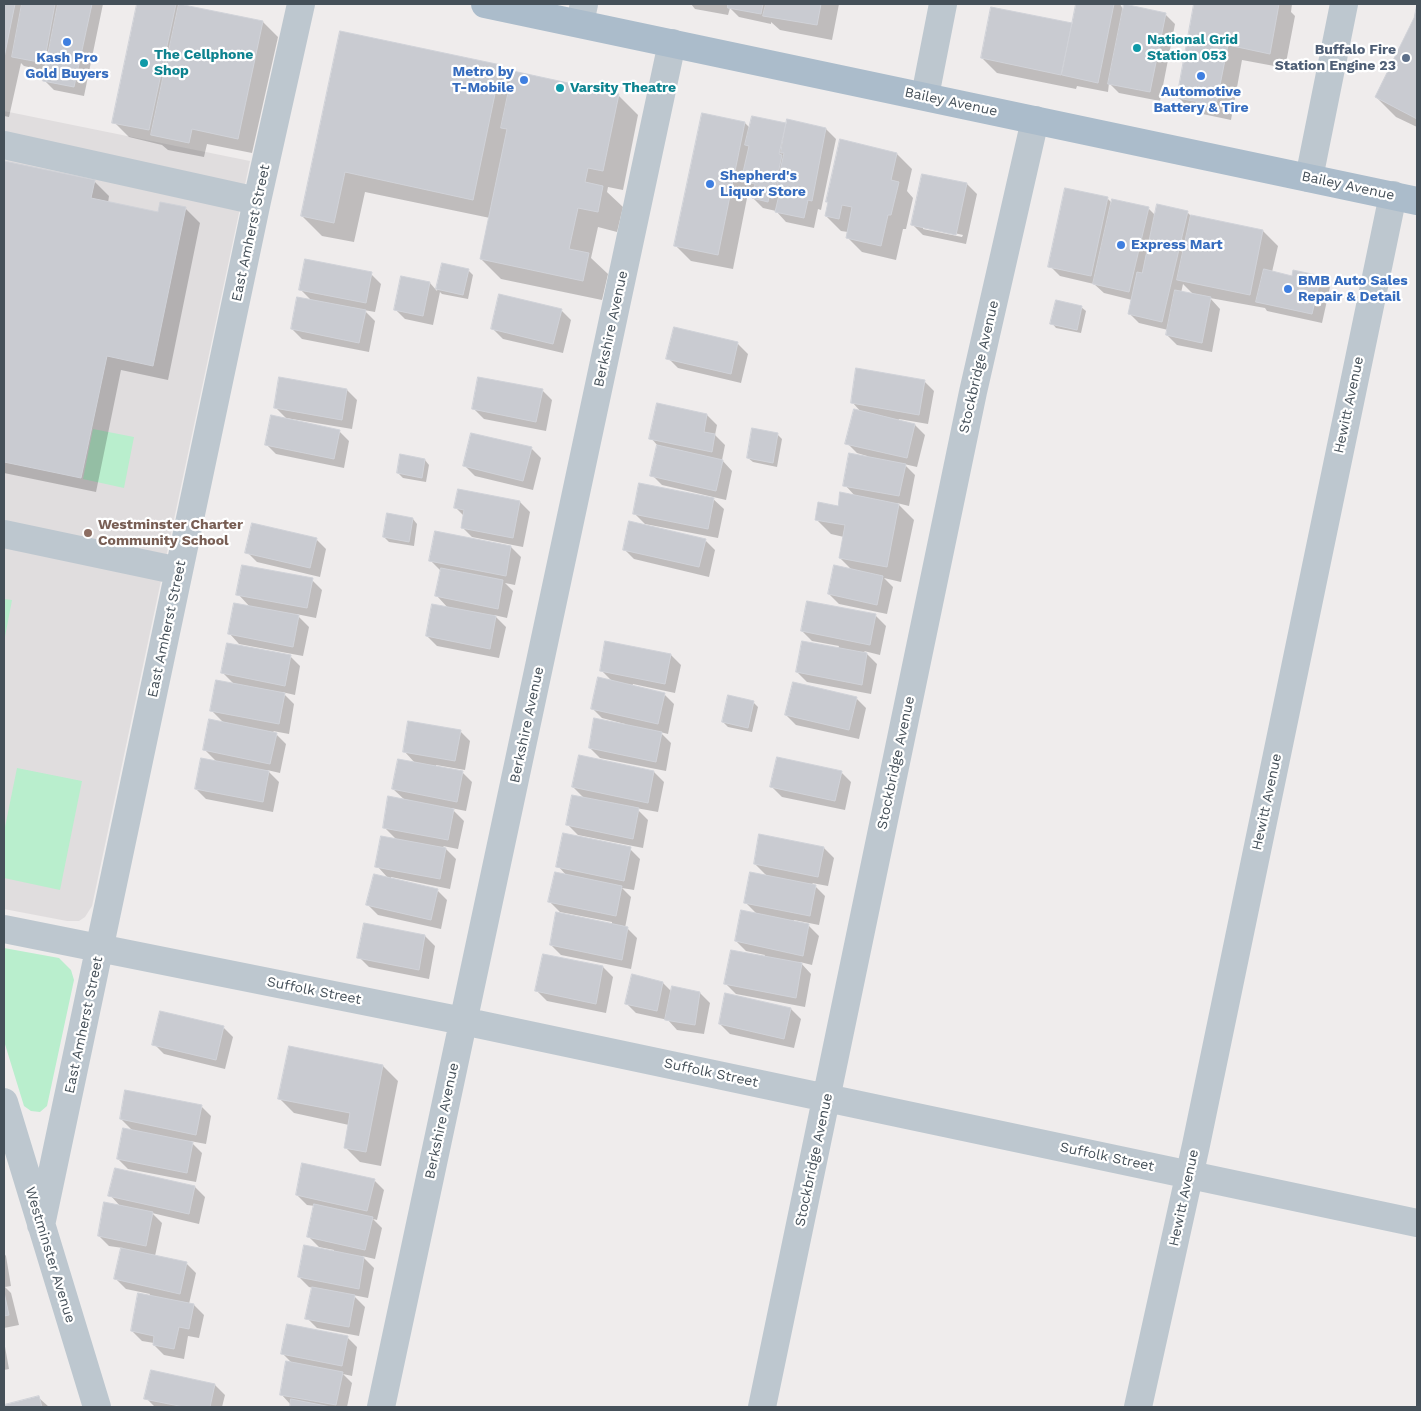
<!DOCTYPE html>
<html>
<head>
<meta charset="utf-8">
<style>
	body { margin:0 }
	#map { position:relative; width:1421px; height:1411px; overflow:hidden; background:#efecec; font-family:"Work Sans",sans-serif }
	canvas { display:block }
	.frame { position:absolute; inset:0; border:5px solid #455059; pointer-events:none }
</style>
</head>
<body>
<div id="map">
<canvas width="1421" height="1411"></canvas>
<div class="frame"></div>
</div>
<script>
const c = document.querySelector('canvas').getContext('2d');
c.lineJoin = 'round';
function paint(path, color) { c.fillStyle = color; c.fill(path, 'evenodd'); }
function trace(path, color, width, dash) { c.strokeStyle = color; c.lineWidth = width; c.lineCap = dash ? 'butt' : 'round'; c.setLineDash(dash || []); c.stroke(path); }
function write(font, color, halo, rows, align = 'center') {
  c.font = font + ' "Work Sans",sans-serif'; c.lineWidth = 4.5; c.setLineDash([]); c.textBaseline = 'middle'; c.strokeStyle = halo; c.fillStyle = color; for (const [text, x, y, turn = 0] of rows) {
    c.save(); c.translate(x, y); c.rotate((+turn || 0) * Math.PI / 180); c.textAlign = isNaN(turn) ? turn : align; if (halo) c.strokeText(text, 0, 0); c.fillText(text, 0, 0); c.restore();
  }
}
paint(new Path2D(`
	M4 111 250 161 92 906 85 917 79 921H67L4 909Z`), '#e0ddde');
paint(new Path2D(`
	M93 429 134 437 124 488 83 479Z
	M4 599 12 600 4 642Z
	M17 768 82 781 60 890 4 878V832Z
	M4 948 59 958 71 970 74 980 47 1106 40 1112 31 1111 24 1106 4 1041Z`), '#b9eecd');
paint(new Path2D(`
	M4 4H103L84 96 54 90 44 80 46 71 24 66 21 63 9 117 4 116Z
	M139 4H177L180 7 263 22 278 37 252 153 207 144 204 157 168 150 162 145 129 137 114 122Z
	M691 4H839L832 40 780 30 771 22V24L739 17 730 8 728 15 695 9Z
	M1078 4H1120L1124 11 1165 14 1175 24 1160 101 1119 93 1109 83 1108 92 1077 86 1076 89 997 73 982 58 1071 25 1073 26Z
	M1196 4H1292L1291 12 1295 16 1285 68 1242 60 1231 120 1193 112 1178 97Z
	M1417 9V127L1396 117 1376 97 1415 19Z
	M341 33 500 66 513 79 618 95 638 115 623 190 608 187 607 192 623 207 617 232 598 227 591 258 608 274 602 300 501 279 481 259 490 218 365 192 354 242 322 236 302 216Z
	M753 117 787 125 788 121 826 129 836 139 821 210 818 209 814 228 786 222 776 211 763 208 753 198 755 191 749 188 733 269 691 261 676 246 745 123 750 128Z
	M897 154 912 169 907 191 913 198 906 229H903L896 260 862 252 847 237 848 232 841 231 826 216 829 204 827 201Z
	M4 162 94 181 109 196 108 203 159 213 185 208 200 223 168 380 121 370 96 492 4 473Z
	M967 184 977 194 966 244 923 235 913 225ZM923 226 963 235 962 237 923 229Z
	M1107 198 1112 203 1148 208 1156 216 1187 212 1191 216 1263 231 1278 246 1272 272 1293 277H1320L1330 287 1322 323 1267 311 1265 308 1210 298 1220 309 1212 352 1177 345 1167 335 1168 330 1139 323 1129 313 1132 300 1104 293 1094 284 1060 276 1050 266ZM1183 284 1195 296 1181 293Z
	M443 265 468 270 473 275 468 299 442 294 440 292 433 325 405 319 395 309 430 283 437 291Z
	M371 274 381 284 375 312 364 310 375 321 369 352 302 339 292 329 312 301 301 290Z
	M1081 307 1086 311 1081 333 1056 328 1052 323Z
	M561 310 571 320 563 353 503 339 493 329Z
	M674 329 738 344 748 354 741 383 678 368 668 358Z
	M924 381 934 391 928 424 899 419 898 421 915 425 925 435 917 467 904 464 915 475 909 506 897 503 914 520 901 582 884 578 893 587 887 614 839 604 829 594 853 571 840 558 844 537 831 534 816 519 856 497 845 485 867 456 857 453 847 443 862 413 852 402Z
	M347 390 357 400 352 429 286 418 275 407Z
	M542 390 552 400 546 431 484 419 474 409Z
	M707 415 717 425 715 435 725 445 722 460 732 471 726 500 662 485 652 475 658 446 651 438Z
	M339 431 349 441 344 468 276 454 266 444Z
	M777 434 782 439 777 467 753 462 748 458Z
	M531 448 541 458 533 490 475 476 465 466Z
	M425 460 429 465 426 482 403 478 398 473Z
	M711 497 724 509 718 538 645 524 634 513 710 499Z
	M520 502 530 512 523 547 472 537 462 527 464 516 456 508Z
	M413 519 417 524 414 546 389 542 384 537Z
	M436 533 511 547 521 557 515 585 505 583 513 591 507 618 494 615 506 627 499 658 437 646 427 636 449 609 437 596 441 571 431 561Z
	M316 539 326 549 320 577 257 562 247 552Z
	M705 540 715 550 709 577 634 559 624 549Z
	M312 580 322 590 316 618 296 614 309 627 303 656 239 644 230 634 251 608 238 594Z
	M876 616 886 626 880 655 864 651 877 664 871 694 807 682 797 672 838 649 839 646 812 641 802 631Z
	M671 655 681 665 675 693 633 684 632 687 664 694 674 704 668 734 660 732 671 743 666 771 600 758 590 748 624 726 625 724 602 718 592 708 613 682 601 670Z
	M290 656 300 666 295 695 282 692 294 704 289 734 273 731 286 744 280 773 267 770 279 782 273 812 206 799 196 789 217 762 204 749 224 723 212 711 235 685 223 673Z
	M856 698 866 708 859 739 796 725 786 715Z
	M753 702 758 707 752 732 728 727 723 722Z
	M460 731 470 741 465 770 436 765V767L462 772 472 782 466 811 451 808 464 821 458 849 443 846 456 859 450 889 391 877V879L437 890 447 900 441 929 378 915 368 905 389 879 377 866 397 840 384 827 406 801 393 789 416 764 404 751Z
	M654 772 664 782 658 812 636 808 648 820 643 848 578 835 568 825 585 799 573 787Z
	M841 772 851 782 845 810 782 797 772 787Z
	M824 848 834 858 828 886 812 883 825 896 819 925 794 920 793 922 809 926 819 936 812 965 800 962 811 974 805 1007 736 994 726 984 764 957 765 955 746 951 736 941 757 914 745 902 768 877 755 864Z
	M630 849 640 859 634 890 622 888 631 897 625 928H627L637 938 631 969 561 955 551 945 612 925V922L560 912 550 902 567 876 558 866Z
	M425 936 435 946 429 979 369 967 359 957Z
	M544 955 603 967 613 977 606 1013 547 1001 537 991Z
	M663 983 672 992 700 993 710 1003 704 1034 677 1030 668 1020 636 1013 626 1003Z
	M726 995 791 1009 801 1019 794 1048 730 1034 720 1024Z
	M223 1027 233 1037 225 1069 164 1054 154 1044Z
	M290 1048 383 1066 398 1081 381 1166 360 1162 345 1147 349 1125 294 1113 279 1098Z
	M201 1106 211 1116 206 1144 190 1141 202 1153 196 1182 128 1169 118 1159 134 1132 121 1119Z
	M374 1180 384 1190 377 1220 373 1219 382 1228 375 1259 362 1256 374 1268 368 1298 353 1295 365 1307 359 1336 317 1328 307 1318 313 1288 309 1287 299 1277 334 1252V1250L319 1247 309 1237 315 1206 307 1205 297 1195Z
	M195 1187 205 1197 199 1224 152 1213 162 1223 155 1256 186 1263 196 1273 189 1304 194 1305 204 1315 199 1338 188 1336 184 1359 164 1355 154 1345V1343L142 1341 132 1331 150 1294 126 1289 116 1279 123 1248 109 1246 99 1236 121 1207 110 1195Z
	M4 1253 6 1256 11 1286 5 1287 11 1293 19 1325 4 1328Z
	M347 1337 357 1347 352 1376 343 1374 352 1383 347 1407H291V1405L281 1394 292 1363 283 1354Z
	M4 1341 9 1369 4 1370Z
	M152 1371 215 1385 225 1395 222 1407H155L146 1398Z
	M39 1398 49 1407H4V1406Z`), '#0003');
const building = new Path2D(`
	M4 4H15L4 58Z
	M22 4H55L44 63 12 57Z
	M58 4H92L74 87 43 81Z
	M137 4H176L149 130 112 123Z
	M179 4 263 21 238 139 192 129 189 143 151 135Z
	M728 4H763L761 14 728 8Z
	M766 4H821L817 25 763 16Z
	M1076 4H1114L1098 83 1062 75Z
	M1124 4 1166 13 1150 92 1108 84Z
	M1194 4H1279L1270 54 1228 45 1216 105 1177 98Z
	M1417 4V119L1375 97 1414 18Z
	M991 7 1072 23 1061 75 981 58Z
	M340 31 501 65 473 200 345 172 334 223 301 216Z
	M513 71 619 94 603 171 588 168 585 182 603 186 598 212 578 208 569 249 589 253 583 281 480 259 507 129 501 128Z
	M702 113 745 122 718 255 674 246Z
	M752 116 786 123 779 154 782 155 775 188H771L768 202 752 198 755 184 741 181 749 146 745 145Z
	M787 119 826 128 812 201 808 200 804 218 775 212 779 195 775 194 784 153H781Z
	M840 139 897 153 891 180 899 182 891 215H888L881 246 846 238 852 207 842 205 839 219 825 216 828 202H826Z
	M4 161 95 180 91 198 158 212 160 202 186 207 153 366 107 356 81 478 4 462Z
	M922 174 967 183 956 235 911 225Z
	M1065 188 1108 197 1091 276 1048 267Z
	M1112 199 1149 207 1129 292 1093 284Z
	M1157 204 1188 211 1162 322 1128 314 1137 272 1142 273Z
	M1191 215 1263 230 1250 295 1177 280Z
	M305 259 372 272 366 303 299 290Z
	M442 263 469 269 463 295 436 289Z
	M1264 269 1292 276 1293 270 1321 276 1312 314 1256 302Z
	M401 276 430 282 423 316 394 310Z
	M1175 290 1211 297 1202 343 1166 335Z
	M499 294 562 309 553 344 491 329Z
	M297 297 366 310 359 343 291 329Z
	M1056 300 1082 306 1077 330 1050 324Z
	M674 327 738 342 731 374 666 359Z
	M856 368 925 380 919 415 851 403Z
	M279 377 347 389 342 420 274 408Z
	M478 377 543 389 536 422 472 409Z
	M657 403 707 414 704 432 715 434 712 452 649 439Z
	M854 409 915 424 907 458 845 444Z
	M271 415 340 430 334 459 265 445Z
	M752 428 778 433 773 463 747 458Z
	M471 433 532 447 523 481 463 466Z
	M657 445 723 460 716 491 650 476Z
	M849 453 906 464 899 496 843 486Z
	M400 454 425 459 422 478 397 473Z
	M639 483 714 498 708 529 633 514Z
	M458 489 520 501 513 538 461 528 464 510 454 508Z
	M840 492 899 504 887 567 839 558 845 525 815 520 818 502 838 506Z
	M387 513 413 518 409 542 383 537Z
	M629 521 706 539 699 567 623 550Z
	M252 523 317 538 310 568 245 553Z
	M435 531 511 546 506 576 429 561Z
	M242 565 313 578 307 608 236 595Z
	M834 565 883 576 877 605 828 594Z
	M441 568 503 580 498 609 435 596Z
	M807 601 876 614 870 645 801 631Z
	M234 603 299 615 293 647 228 634Z
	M432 604 496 616 490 649 426 636Z
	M605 641 671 654 665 684 600 671Z
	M802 641 867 653 862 685 796 672Z
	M227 643 291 655 285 686 221 673Z
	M598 677 665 693 658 724 591 709Z
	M216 680 285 693 279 724 210 711Z
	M793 682 857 697 849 730 785 715Z
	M728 695 754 701 748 728 722 722Z
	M594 718 662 732 656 762 589 748Z
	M209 719 277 733 270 764 203 750Z
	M408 721 461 730 455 761 403 752Z
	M579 755 654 771 648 803 572 787Z
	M777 757 842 771 835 801 770 787Z
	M201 758 269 771 263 802 195 789Z
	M398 759 463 771 457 802 392 789Z
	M572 795 639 808 633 839 566 825Z
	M388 796 454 809 448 840 383 828Z
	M563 833 631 847 624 881 556 867Z
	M759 834 824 847 818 877 754 864Z
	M381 836 446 848 440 879 375 867Z
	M555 872 622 886 616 916 548 902Z
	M750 872 816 885 810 916 744 903Z
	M374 874 438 889 431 920 366 905Z
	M741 910 809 924 803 956 735 941Z
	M556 912 628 927 622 960 550 945Z
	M364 923 425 935 419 970 357 958Z
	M731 950 802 963 796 998 724 984Z
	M543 954 603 966 596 1004 535 991Z
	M632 974 663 982 657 1011 625 1004Z
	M672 986 700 992 695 1025 665 1020Z
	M725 993 791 1008 784 1039 719 1024Z
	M160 1011 224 1026 216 1060 152 1045Z
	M289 1046 383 1065 366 1152 344 1148 350 1113 278 1099Z
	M125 1090 202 1105 196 1135 120 1119Z
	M123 1128 193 1142 187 1173 117 1159Z
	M302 1163 375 1179 367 1211 296 1195Z
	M115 1168 195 1186 189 1214 108 1196Z
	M104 1202 153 1212 146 1246 98 1236Z
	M314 1204 373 1217 365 1250 307 1237Z
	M304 1245 364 1257 359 1289 298 1277Z
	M121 1248 187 1262 180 1294 114 1279Z
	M312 1287 355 1295 349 1327 305 1319Z
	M4 1292 9 1315 4 1316Z
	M138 1293 194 1304 189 1329 179 1327 174 1349 153 1345 154 1336 131 1331Z
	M287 1324 348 1336 342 1366 281 1354Z
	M286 1361 343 1372 336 1405 280 1395Z
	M151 1370 215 1384 210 1407H184L144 1399Z
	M39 1396 42 1407H4V1405Z
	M291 1399 331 1407H290Z`);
paint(building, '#c9cbd1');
trace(building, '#d0d2d8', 1);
trace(new Path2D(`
	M580 23 584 4
	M925 96 943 4
	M4 145 257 201
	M1309 178 1344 4
	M4 534 179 571
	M4 929 463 1021 1417 1223
	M4 1102 97 1407
	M41 1225 257 201 301 4
	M381 1407 672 43
	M762 1407 973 392 1035 120
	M1138 1407 1196 1145 1393 195`), '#bdc7cf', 28);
trace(new Path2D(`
	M485 4 1417 201`), '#abbccb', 28);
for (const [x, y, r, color] of [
	[67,42,5,"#3f7fe0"],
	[1137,48,5,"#0f9aa8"],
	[1406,58,5,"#5c6f8a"],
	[144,63,5,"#0f9aa8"],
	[1201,76,5,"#3f7fe0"],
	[524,80,5,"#3f7fe0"],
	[560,88,5,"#0f9aa8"],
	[710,184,5,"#3f7fe0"],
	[1121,245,5,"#3f7fe0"],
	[1288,289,5,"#3f7fe0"],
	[88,533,5,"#8d6e63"]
]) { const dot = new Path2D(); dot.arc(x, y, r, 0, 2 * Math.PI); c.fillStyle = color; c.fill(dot); trace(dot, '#fff', 2); }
write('bold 14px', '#0d838f', '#fff', [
	["National Grid",1147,40],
	["Station 053",1147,56],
	["The Cellphone",154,55],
	["Shop",154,71],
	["Varsity Theatre",570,88]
], 'left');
write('bold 14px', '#4e5e75', '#fff', [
	["Buffalo Fire",1396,50],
	["Station Engine 23",1396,66]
], 'right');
write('bold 14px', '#366cbe', '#fff', [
	["Kash Pro",67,58,"center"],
	["Gold Buyers",67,74,"center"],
	["Metro by",514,72,"right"],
	["T-Mobile",514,88,"right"],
	["Automotive",1201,92,"center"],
	["Battery & Tire",1201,108,"center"],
	["Shepherd's",720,176],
	["Liquor Store",720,192],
	["Express Mart",1131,245],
	["BMB Auto Sales",1298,281],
	["Repair & Detail",1298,297]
], 'left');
write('14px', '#455059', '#fff', [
	["Bailey Avenue",951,102,12],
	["Bailey Avenue",1348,186,12],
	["East Amherst Street",251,233,-78],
	["Berkshire Avenue",611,329,-78],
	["Stockbridge Avenue",979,367,-77],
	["Hewitt Avenue",1349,405,-78],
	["East Amherst Street",167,629,-78],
	["Berkshire Avenue",527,725,-78],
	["Stockbridge Avenue",896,763,-78],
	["Hewitt Avenue",1267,802,-78],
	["Suffolk Street",314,991,11],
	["East Amherst Street",84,1025,-78],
	["Suffolk Street",711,1073,12],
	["Berkshire Avenue",442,1121,-78],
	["Suffolk Street",1107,1157,12],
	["Stockbridge Avenue",814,1160,-78],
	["Hewitt Avenue",1184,1198,-78],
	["Westminster Avenue",50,1255,73]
]);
write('bold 14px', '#785e54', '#fff', [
	["Westminster Charter",98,525],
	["Community School",98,541]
], 'left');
</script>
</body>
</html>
